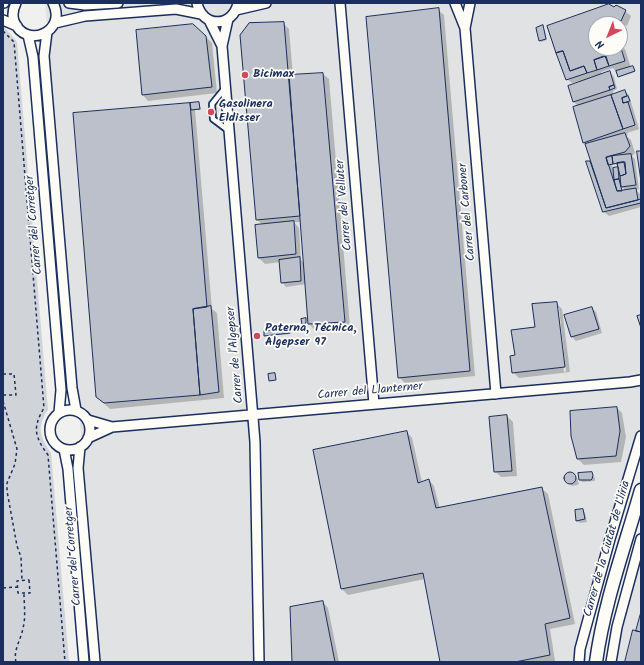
<!DOCTYPE html>
<html>
<head>
<meta charset="utf-8">
<style>
	body { margin:0 }
	#map { position:relative; width:644px; height:665px; overflow:hidden; background:#f0f0ee; font-family:Kalam,sans-serif }
	canvas { display:block }
	.frame { position:absolute; inset:0; border:4px solid #1b2f5e; pointer-events:none }
	.north { position:absolute; left:588px; top:16px; width:40px; height:40px; box-sizing:border-box; background:#fdfcf7; border:1px solid #a3aaba; border-radius:50%; rotate:223deg; font-size:11px; font-weight:700; line-height:16px; text-align:center; color:#1b2f5e }
	.north::after { content:''; display:block; margin:auto; width:14px; height:18px; background:#d1495b; clip-path:polygon(50% 0,100% 100%,50% 72%,0 100%) }
</style>
</head>
<body>
<div id="map">
<canvas width="644" height="665"></canvas>
<div class="frame"></div>
<div class="north">N</div>
</div>
<script>
const c = document.querySelector('canvas').getContext('2d');
c.lineJoin = 'round';
function paint(path, color) { c.fillStyle = color; c.fill(path, 'evenodd'); }
function trace(path, color, width, dash) { c.strokeStyle = color; c.lineWidth = width; c.lineCap = dash ? 'butt' : 'round'; c.setLineDash(dash || []); c.stroke(path); }
function write(font, color, halo, rows, align = 'center') {
  c.font = font + ' Kalam,sans-serif'; c.lineWidth = 3.5; c.setLineDash([]); c.textBaseline = 'middle'; c.strokeStyle = halo; c.fillStyle = color; for (const [text, x, y, turn = 0] of rows) {
    c.save(); c.translate(x, y); c.rotate((+turn || 0) * Math.PI / 180); c.textAlign = isNaN(turn) ? turn : align; if (halo) c.strokeText(text, 0, 0); c.fillText(text, 0, 0); c.restore();
  }
}
paint(new Path2D(`
	M45 3H641V453L586 640V662H100ZM596 24H620V48H596Z
	M641 528V662H606V661Z`), '#e0e2e3');
paint(new Path2D(`
	M3 3 4 27 17 42 48 410C36 427 40 437 51 453L69 662H3Z`), '#d0d3d8');
paint(new Path2D(`
	M438 10 444 15 475 376 405 383 399 377Z
	M625 11 631 16 627 26 625 25 622 30 625 33 627 42 620 45 625 49 631 68H634L635 72 620 77 613 68 601 72 602 75 610 72 614 77 617 89 613 91 614 95 625 91 629 95 639 129 627 133 628 135 626 136 631 140 635 153 632 156 635 159 639 189 636 190 641 195V207L609 216 604 212 588 162H590L593 165 587 145 584 143 579 107 574 102 580 83V81L572 83 567 79 548 26ZM596 24H620V48H596ZM613 162 619 167 613 169 612 165 614 164ZM631 173 621 176V174ZM621 186 626 191H622Z
	M283 23 289 29 293 76 323 74 329 79 350 327 315 330 309 324 306 284 286 287 282 282 281 262 265 264 259 258 262 225 257 219ZM294 222H301L304 263 301 260 299 228Z
	M543 26 547 40 541 42 537 29Z
	M206 37 212 43 217 93 148 101 143 95Z
	M199 103 201 110H195L212 309 217 313 224 398 110 409 97 397 74 114Z
	M556 303 562 309 570 372 519 378 513 372 516 356ZM557 308H559L566 371 564 372Z
	M592 308 596 312 602 333 576 341 572 337 566 316Z
	M290 330 291 334 266 336 265 335Z
	M617 408 622 413 626 437 621 462 584 465 578 459 572 435Z
	M507 416 513 422 517 476 501 477 495 471Z
	M407 432 412 438 422 482 429 480 434 486 440 509 542 489 548 494 575 624 550 629 555 661 549 662H441L425 579 348 595 342 589 315 450Z
	M591 473 595 478V481L582 482 580 479Z
	M570 474 577 478 579 484 577 485 572 486 566 480 567 475Z
	M583 510 585 513 587 522 580 523 577 521Z
	M323 602 328 608 339 662H293Z`), '#0003');
const building = new Path2D(`
	M609 4 614 7 616 5 626 10 621 21 619 20 617 24H596V48H620V45L625 61 609 66 606 56 594 60 597 70 587 73 584 66 570 71 563 51 556 53 547 26Z
	M439 8 470 371 398 378 366 17Z
	M284 22 300 216 256 220 240 35 249 23Z
	M193 24 206 36 212 87 142 95 136 30Z
	M543 25 546 39 539 41 536 28Z
	M622 29 625 39 620 41V30Z
	M563 51 570 71 584 66 587 73 566 80 556 53Z
	M605 56 609 66 597 70 594 60Z
	M633 66 635 71 618 77 616 71Z
	M610 71 614 85 609 87 610 90 573 102 568 86Z
	M323 73 345 322 308 324 289 75Z
	M614 85 615 88 610 90 609 87Z
	M625 90 627 96 622 98 623 103 628 102 635 125 623 129 611 95Z
	M611 95 623 129 583 143 573 107Z
	M628 96 630 101 623 103 622 98Z
	M199 102 200 109 191 110 190 103Z
	M190 103 207 307 193 309 200 395 104 403 96 397 73 113Z
	M625 133 630 146 625 152 606 157 617 191 636 188 638 200 606 208 585 144Z
	M637 151H641V181Z
	M631 154 636 185 621 187 620 176 626 174 625 162 613 164 612 156Z
	M612 156 613 164 608 165 606 158Z
	M586 161H590L606 208 641 199V203L603 212Z
	M624 162 626 174 620 176 617 163Z
	M618 167 619 179 614 180 613 168Z
	M619 179 622 191H617L614 180Z
	M294 221 296 254 258 258 255 225Z
	M300 257 301 281 281 283 279 260Z
	M557 302 565 367 512 373 510 356 515 355 511 330 535 327 532 304Z
	M211 306 219 392 200 395 193 309Z
	M592 307 599 329 571 337 564 315Z
	M641 315V328L637 316Z
	M306 318V323L302 324 301 319Z
	M290 329V333L264 336V331Z
	M275 373 276 380 269 381 268 374Z
	M617 407 620 431 616 456 577 459 571 436 570 411Z
	M507 415 512 471 494 472 489 417Z
	M407 431 418 483 429 479 436 508 542 487 570 618 545 624 550 655 515 662H440L423 573 341 589 313 450Z
	M592 472 593 475 592 479 591 480H579L578 473Z
	M564 478a6 6 0 1 1 12 0a6 6 0 1 1-12 0Z
	M583 509 585 519 576 521 575 510Z
	M323 601 335 662H292L290 607Z
	M641 612V632L636 631Z
	M633 630 641 632V662H625Z`);
paint(building, '#bbc0ca');
trace(building, '#1b2f5e', 1);
const lane = new Path2D(`
	M225 88 212 104 213 119 229 131`);
const street = new Path2D(`
	M3 3H4
	M16 3C13 9 12 15 14 21 25 50 68 32 53 3
	M69 3 85 5 118 3
	M197 3C202 28 233 28 238 3
	M340 3 374 404
	M455 3 465 28
	M470 3 465 28 496 394
	M236 10 266 3
	M228 19 222 46 255 442 259 662
	M3 20 17 26
	M209 20 222 46
	M55 23 85 16 176 9 201 14
	M47 32 44 56 72 388 76 410
	M28 35 33 57 61 390 59 413
	M50 430a20 20 0 1 1 40 0a20 20 0 1 1-40 0Z
	M88 420 112 427 630 382 641 380
	M88 438 112 427
	M80 447 78 468 95 662
	M64 449 68 469 84 662
	M579 662 580 649 610 539 641 436
	M611 662 617 627 641 539`);
const secondary = new Path2D(`
	M596 662C604 603 625 546 641 490`);
trace(lane, '#1b2f5e', 8);
trace(street, '#1b2f5e', 12);
trace(secondary, '#1b2f5e', 15);
trace(new Path2D(`
	M3 31 14 42 44 408C32 428 35 437 48 455L65 662
	M3 374H14L16 395H3
	M3 401 17 449 15 464 7 483V491L17 546 21 557 22 581
	M29 580 30 593H18L17 581Z
	M3 588 17 587
	M16 662C13 650 21 640 23 628 26 617 24 604 24 593`), '#1b2f5e', 1.5, [3, 3]);
trace(lane, '#fdfcf7', 4.5);
trace(street, '#fdfcf7', 9);
trace(secondary, '#fdfcf7', 12);
for (const [x, y, r, color] of [
	[245,75,4,"#d1495b"],
	[211,112,4,"#d1495b"],
	[257,336,4,"#d1495b"]
]) { const dot = new Path2D(); dot.arc(x, y, r, 0, 2 * Math.PI); c.fillStyle = color; c.fill(dot); trace(dot, '#fdfcf7', 1.5); }
write('bold 12px', '#1b2f5e', '#fdfcf7', [
	["Bicimax",253,75],
	["Gasolinera",219,105],
	["Eldisser",219,119],
	["Paterna, Técnica,",265,329],
	["Algepser 97",265,343]
], 'left');
write('12px', '#1b2f5e', '#fdfcf7', [
	["Carrer del Velluter",345,205,-95],
	["Carrer del Carboner",468,212,-95],
	["Carrer del Corretger",35,225,-95],
	["Carrer de l'Algepser",236,355,-95],
	["Carrer del Llanterner",370,392,-5],
	["Carrer de la Ciutat de Llíria",608,549,-74],
	["Carrer del Corretger",74,556,-95]
]);
</script>
</body>
</html>
